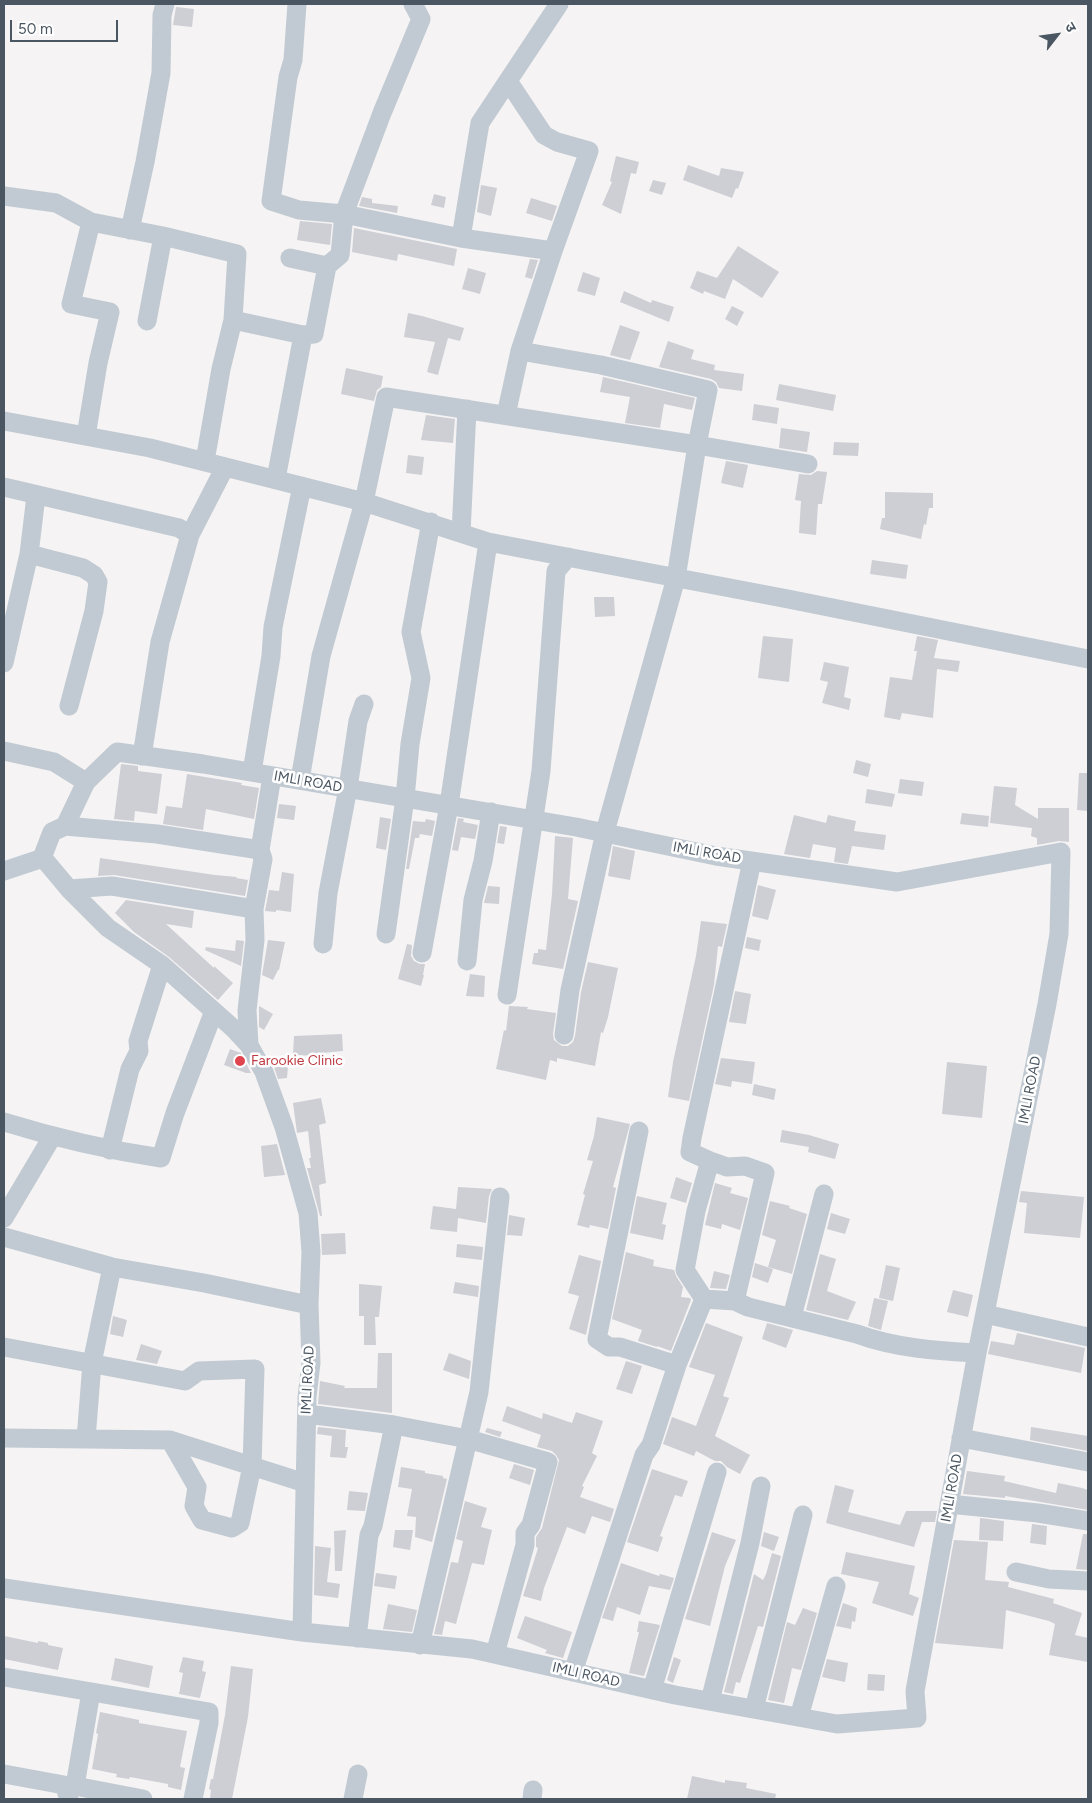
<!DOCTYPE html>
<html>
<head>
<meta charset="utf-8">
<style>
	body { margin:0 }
	#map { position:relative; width:1092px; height:1803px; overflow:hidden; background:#f5f3f3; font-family:Figtree,"Noto Sans Devanagari",sans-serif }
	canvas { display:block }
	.frame { position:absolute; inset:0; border:5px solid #4a5661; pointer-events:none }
	.north { position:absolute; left:1032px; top:10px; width:50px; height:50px; -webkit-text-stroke:4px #fff; paint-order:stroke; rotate:60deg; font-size:14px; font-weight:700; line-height:20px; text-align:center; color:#4a5661 }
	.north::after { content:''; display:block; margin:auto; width:18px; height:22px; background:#4a5661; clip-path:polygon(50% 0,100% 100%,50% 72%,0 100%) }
	.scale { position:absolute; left:10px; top:20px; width:108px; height:22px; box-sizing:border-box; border:2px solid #4a5661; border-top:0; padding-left:6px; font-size:15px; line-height:18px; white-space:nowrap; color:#4a5661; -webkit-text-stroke:4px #fff; paint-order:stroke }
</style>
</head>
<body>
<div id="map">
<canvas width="1092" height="1803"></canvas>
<div class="frame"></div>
<div class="north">उ</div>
<div class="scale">50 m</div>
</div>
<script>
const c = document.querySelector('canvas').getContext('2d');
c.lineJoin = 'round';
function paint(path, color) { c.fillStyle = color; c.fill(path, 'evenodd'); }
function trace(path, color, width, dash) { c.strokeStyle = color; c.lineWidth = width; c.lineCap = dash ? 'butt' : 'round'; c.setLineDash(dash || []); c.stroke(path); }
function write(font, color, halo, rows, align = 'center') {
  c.font = font + ' Figtree,sans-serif'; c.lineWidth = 5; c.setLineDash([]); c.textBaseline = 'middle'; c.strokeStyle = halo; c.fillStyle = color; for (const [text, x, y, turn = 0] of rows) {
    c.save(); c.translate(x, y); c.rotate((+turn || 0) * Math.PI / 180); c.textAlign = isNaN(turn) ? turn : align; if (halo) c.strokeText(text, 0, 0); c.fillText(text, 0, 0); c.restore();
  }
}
paint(new Path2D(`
	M176 7 194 9 192 27 173 25Z
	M616 156 639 162 636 174 631 173 621 214 602 205 612 182 610 181Z
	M688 165 719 176 721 168 744 172 738 189 736 188 732 198 683 180Z
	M653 180 666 183 662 195 649 191Z
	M481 185 497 188 491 216 477 212Z
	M434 194 446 197 444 208 431 205Z
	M362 197 372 199V203L398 206 397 213 359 206Z
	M531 198 557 206 552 221 526 213Z
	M300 221 332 224 330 245 297 240Z
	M354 228 457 249 454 266 398 254 397 261 352 252Z
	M738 246 779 272 762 298 733 279 725 299 704 291 703 294 690 288 697 271 717 278Z
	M530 259 538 260 532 279 525 277Z
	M468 268 486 273 480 294 462 289Z
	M583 272 600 278 595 296 577 291Z
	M624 291 651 303 652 300 674 307 669 322 620 302Z
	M732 306 744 312 737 326 725 319Z
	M408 313 422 316 464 328 460 341 448 338 438 375 427 372 435 342 404 337Z
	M620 325 640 332 630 360 610 355Z
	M668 341 694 350 691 359 715 365 714 370 744 374 742 391 719 388 716 382 711 379 659 367Z
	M346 368 383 376 381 387 377 390 374 401 341 394Z
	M603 377 695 398 692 410 664 404 660 428 625 423 630 397 600 392Z
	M779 384 836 395 833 411 776 400Z
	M754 404 779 408 777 424 752 420Z
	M426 415 455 419 453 443 421 440Z
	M781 428 810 432 807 452 779 448Z
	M834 442 859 443 858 456 833 455Z
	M408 455 424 457 422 475 406 473Z
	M726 461 748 465 743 488 721 483Z
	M817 471 827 472 822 504H818L816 535 799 533 801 501 795 500 799 474 811 475Z
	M885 492 933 493V508H929L926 525 924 524 921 539 880 529 882 518H885Z
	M872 560 908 565 906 579 870 574Z
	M594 597H614L615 616 595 617Z
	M763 636 793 639 789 682 758 678Z
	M917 636 938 640 934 658 960 661 958 672 937 669 933 718 902 713 900 720 884 717 890 677 912 680 917 651H914Z
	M824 662 849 667 844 697 851 699 849 710 822 703 828 682 820 680Z
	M856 760 871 764 868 777 853 773Z
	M121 764 138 766V771L162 774 157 814 135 811 134 821 114 819Z
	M1079 773H1088V811L1077 810Z
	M187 774 242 783 241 785 259 788 254 819 206 809 203 830 163 824 166 806 182 808Z
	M900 779 924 782 922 796 898 793Z
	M994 786 1017 788 1015 805 1038 819V808H1069V842L1059 841 1037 845V838L1031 836 1032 828 990 823Z
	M867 789 895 794 892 807 865 803Z
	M279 804 296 806 294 820 277 818Z
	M962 813 989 816 988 827 960 824Z
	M794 815 826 823 828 815 856 821 854 831 886 835 884 850 852 846 848 864 834 862 836 848 813 844 810 858 784 854Z
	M380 817 391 819 386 850 376 848Z
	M458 818 464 819 463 822 478 825 475 839 461 837 458 851 452 850Z
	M426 819 435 821 432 836 420 834 419 838H415L409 869H406L413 821 425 822Z
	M500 826 507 827 504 844 497 843Z
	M555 836 573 838 568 899 578 901 563 969 532 964 534 953H538V949L546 950 552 894Z
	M613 846 635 851 630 880 608 876Z
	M100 858 215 875 237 877 236 878 248 880 245 896 114 875 98 876Z
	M282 872 294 874 291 912 276 910V912L265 911 269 890 279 891Z
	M758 885 776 890 768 920 752 916Z
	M488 886 500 887 499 904 484 903Z
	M126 900 194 911 192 928 166 924 214 968V966L233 983 218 1000 169 957 134 932 115 913Z
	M701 921 727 924 722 947 718 946 714 985 689 1101 668 1097 673 1062 696 956Z
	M747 937 761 940 759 951 745 948Z
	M236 940 244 941 241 966 205 950 206 947 235 951Z
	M268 940 285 942 279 970H278L273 980 262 975Z
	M407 944 412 945 411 956 414 961 420 964H425L423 975H424L421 986 398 979Z
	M588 962 618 968 608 1017 603 1033 601 1032 595 1066 557 1058V1062L550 1060 546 1080 496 1069 504 1030 506 1031 509 1006 528 1007 527 1009 556 1013 553 1034 554 1040 562 1046H568L573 1042 575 1036 581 992Z
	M470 974 485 976 484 997 466 996Z
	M735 991 751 994 746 1024 729 1022Z
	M259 1006 273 1014 264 1030 259 1027Z
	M342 1034 343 1051 321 1053V1056L293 1055 294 1036Z
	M230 1049 241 1053 251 1073H246L224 1065Z
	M721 1058 755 1062 752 1084 732 1081 731 1087 715 1084Z
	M947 1062 987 1066 982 1118 942 1114Z
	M274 1067H288L287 1078 278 1079Z
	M754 1084 776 1089 774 1100 752 1095Z
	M321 1098 326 1123 319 1125 326 1183 319 1185 322 1216H320L307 1168H311L309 1158H311L308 1131 297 1133 293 1103Z
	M597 1117 630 1124 613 1187 616 1188 608 1229 590 1225 589 1228 577 1225 585 1195 583 1194 593 1161 587 1160 594 1136Z
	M782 1130 809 1135 839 1144 835 1159 808 1152 809 1147 780 1142Z
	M277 1144 285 1175 264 1177 261 1146Z
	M676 1177 692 1183 686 1203 670 1198Z
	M715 1183 732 1188 730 1193 748 1198 740 1230 722 1224 721 1229 705 1225Z
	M458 1187 492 1189 489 1196 486 1223 458 1218 457 1232 430 1229 433 1206 456 1209Z
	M1021 1191 1084 1197 1080 1238 1024 1233 1027 1203 1019 1202Z
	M637 1196 667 1203 662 1224 666 1225 663 1240 630 1233Z
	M770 1201 790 1206 789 1208 807 1214 792 1274 768 1267 776 1240 762 1235Z
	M831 1213 850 1219 845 1234 827 1229Z
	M509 1215 525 1218 522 1236 507 1235Z
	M345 1233 346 1254 322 1255 321 1234Z
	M457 1244 483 1247 482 1260 456 1257Z
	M626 1252 654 1260 653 1266 674 1270 676 1276 683 1287 681 1297 690 1298 691 1300 671 1351 657 1346V1347L638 1341 642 1330 612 1319Z
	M820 1254 836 1259 827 1291 856 1302 848 1320 806 1310Z
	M579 1255 601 1261 586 1335 569 1329 579 1296 568 1293Z
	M755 1263 773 1269 768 1283 752 1277Z
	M886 1265 900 1268 893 1301 879 1298Z
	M714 1271 730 1275 726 1289 710 1288Z
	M455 1282 479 1286 478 1297 453 1293Z
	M359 1284 382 1286 379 1317H375L376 1345H364V1316H359Z
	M953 1290 973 1295 968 1317 947 1312Z
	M874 1298 888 1301 881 1330 868 1326Z
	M113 1316 127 1320 123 1337 110 1334Z
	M706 1323 743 1337 723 1396 729 1398 715 1436 750 1455 740 1474 727 1467 721 1461H715L696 1451 694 1456 663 1444 672 1417 696 1426 715 1375 689 1367Z
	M767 1323 793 1330 786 1348 762 1339Z
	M1017 1333 1085 1348 1081 1373 988 1354 991 1341 1014 1345Z
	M141 1344 162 1351 157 1364 136 1360Z
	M378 1353H392V1413L318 1404 320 1381 345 1386 344 1388H377Z
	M449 1353 471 1361 469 1379 443 1370Z
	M626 1361 642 1366 632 1394 616 1389Z
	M507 1406 542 1419 543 1413 572 1423 576 1412 603 1421 592 1453 597 1456 582 1486 584 1487 580 1497 614 1509 610 1522 592 1516 585 1534 567 1527 544 1588 541 1601 523 1596 538 1548 536 1547V1537L542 1528 559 1460 556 1455 552 1451 537 1447 541 1435 502 1421Z
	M318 1427 346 1430 345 1447H348L346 1458 330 1457 332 1436 317 1434Z
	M1031 1427 1088 1436V1451L1030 1440Z
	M487 1428 502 1432 500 1437 485 1432Z
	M514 1464 534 1470 530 1485 509 1478Z
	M401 1467 425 1471V1473L443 1476V1478L447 1479 432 1542 415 1537 416 1517 407 1516 412 1489 398 1487Z
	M652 1469 688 1481 682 1497 675 1495 660 1536 663 1537 658 1552 627 1542Z
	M967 1471 1005 1476 1004 1481 1056 1493 1058 1483 1082 1488 1088 1490V1510L1005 1496V1498L963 1494Z
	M835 1485 854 1490 848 1512 900 1525 906 1511H937L935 1522H922L914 1547 826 1523Z
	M349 1491 368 1493 365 1511 347 1510Z
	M465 1501 487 1508 481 1527 492 1530 488 1547 484 1565 472 1563 456 1624 445 1621 442 1635 434 1634 451 1562 458 1563 463 1541 456 1539Z
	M980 1518 1004 1521 1003 1541 979 1540Z
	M1032 1524 1047 1526 1046 1545 1030 1543Z
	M346 1530 342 1571H335L334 1531Z
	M395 1530H413L410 1550 393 1547Z
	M712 1532 736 1540 725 1566 710 1626 685 1619Z
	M764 1532 779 1537 774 1551 761 1546Z
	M1083 1534H1088V1570L1076 1569Z
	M954 1540 988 1542 985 1580 1009 1582 1008 1587 1054 1599 1053 1603 1082 1613 1075 1635 1088 1638V1662L1049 1655 1055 1624 1049 1621 1006 1610 1003 1649 935 1643Z
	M315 1546 331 1548 327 1582 340 1584 338 1598 314 1595Z
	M846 1552 915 1566 909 1594 919 1598 913 1616 872 1603 879 1582 841 1574Z
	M772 1553 781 1556 763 1627 758 1626 740 1683 736 1682 733 1694 724 1692 754 1574 763 1580 766 1574Z
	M621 1563 659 1576 660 1574 674 1578 670 1590 649 1586 640 1615 617 1607 613 1621 602 1618Z
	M376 1573 397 1576 395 1589 374 1586Z
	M843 1603 857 1608 855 1622 852 1621 851 1629 836 1626Z
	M388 1604 417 1610 412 1632 383 1629Z
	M803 1608 817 1613 801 1670 792 1668 784 1703 768 1700 787 1622 795 1625Z
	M525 1616 572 1632 563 1658 545 1653 547 1650 517 1638Z
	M639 1621 660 1625 644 1676 629 1673 639 1632H637Z
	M4 1636 38 1643V1641L48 1643V1645L63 1648 58 1670 4 1659Z
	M183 1657 204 1661 202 1671 206 1672 200 1698 179 1694 183 1673 179 1672Z
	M674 1657 681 1660 673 1683 667 1680Z
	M115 1658 153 1666 149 1688 111 1680Z
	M827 1659 848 1663 845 1682 822 1677Z
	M231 1666 253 1669 248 1717 232 1799H210L211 1790 209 1789 211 1779H213L225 1715Z
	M868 1674 885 1675 884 1691 867 1690Z
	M100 1712 139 1720V1723L187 1731 180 1767 185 1768 181 1790 168 1787V1784L130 1777 129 1779 116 1777 117 1774 92 1769 98 1734 96 1733Z
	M692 1776 725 1783V1780L747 1783 746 1788 776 1794 775 1799H687Z`), '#cdcfd5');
trace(new Path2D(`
	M297 4 293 60 288 77 271 201 299 210 344 214 461 238
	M508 81 544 135 557 142 589 151 553 251
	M4 196 56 203 91 222
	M130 230 145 162 161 73 162 15 165 4
	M327 266 340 255 344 214 382 113 421 19 413 4
	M147 321 163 236
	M520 351 553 251 461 238 480 123 559 4
	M506 415 520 351 601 365 708 390 697 445 808 464
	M4 421 150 448 364 502 488 542 788 599 1088 659
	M86 436 98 363 110 312 71 304 91 222 163 236 237 254 233 320 303 335
	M205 461 221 369 233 320
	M276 479 303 335 314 334 327 266 290 258
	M4 487 179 528 190 535 160 642 142 756
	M461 533 467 409
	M190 535 225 467
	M29 554 83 568 94 575 98 582 94 611 69 706
	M4 663 29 554 36 496
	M4 751 54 762 86 782
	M252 772 271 656 273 627 302 486
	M300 780 321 656 364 502 386 397 697 445 676 578 605 832 570 990 564 1035
	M65 826 157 834 260 850
	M4 871 43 858 69 889 108 928 162 965 234 1029 249 1045 264 1072 284 1127 308 1213 311 1252 309 1305 311 1363 307 1397 302 1632 472 1649 675 1695 837 1724 917 1718 915 1691 977 1353 1047 1004 1059 934 1061 852 897 882 716 856 576 827 203 764 117 752 86 782 65 826 52 832 42 858
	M69 889 112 886 254 909
	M386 934 405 798 410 744 421 678 411 632 431 522
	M323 944 328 893 348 788 358 721 364 704
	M422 953 449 805 488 542
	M467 961 473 900 483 861 491 812
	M507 995 541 771 556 571 568 557
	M249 1045 247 1010 255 940 254 909 263 859 260 850 272 776
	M4 1122C56 1138 107 1150 161 1158L175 1113 214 1011
	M639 1131 597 1339 609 1347H620L677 1365
	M110 1150 130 1069 139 1051 138 1041 162 965
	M4 1218 52 1137
	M4 1237 112 1267 204 1283 309 1305
	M704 1299 735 1301 748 1307 857 1334C895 1348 937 1351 977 1353
	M704 1299 685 1270 696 1211 710 1161
	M735 1301 765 1173 745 1166 727 1167 710 1161 690 1152 692 1138 752 861
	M985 1314 1088 1337
	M792 1317 824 1194
	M4 1347 185 1381 199 1371 255 1369 252 1466 240 1523 232 1528 202 1520 194 1506 197 1487 170 1440
	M307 1414 394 1425 468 1439 548 1462 531 1525 525 1533V1545L495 1654
	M4 1438 170 1440 305 1483
	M961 1438 1088 1462
	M86 1439 92 1363 112 1267
	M949 1504 1038 1513 1088 1521
	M1016 1572 1049 1579 1088 1581
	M4 1588 302 1632
	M357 1638 369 1535 373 1526 394 1425
	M420 1645 479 1392 500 1197
	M573 1672 644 1455 651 1445 677 1365 704 1299
	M4 1677 209 1712V1723L193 1799
	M652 1690 717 1472
	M91 1692 75 1786 143 1799
	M710 1701 750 1543 761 1486
	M754 1709 803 1515
	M799 1717 836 1586
	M4 1774 64 1785 69 1799
	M353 1799 358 1774
	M532 1799 533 1790`), '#c1cad2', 19);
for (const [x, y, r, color] of [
	[240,1061,6,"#e0444e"]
]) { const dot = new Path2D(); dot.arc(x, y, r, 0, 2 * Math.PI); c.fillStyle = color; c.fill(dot); trace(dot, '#fff', 2); }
write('14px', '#4a5661', '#fff', [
	["IMLI ROAD",308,782,10],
	["IMLI ROAD",707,853,10],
	["IMLI ROAD",1030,1090,-79],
	["IMLI ROAD",308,1380,-87],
	["IMLI ROAD",952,1488,-80],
	["IMLI ROAD",586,1675,13]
]);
write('14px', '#be3a42', '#fff', [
	["Farookie Clinic",251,1061]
], 'left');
</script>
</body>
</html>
